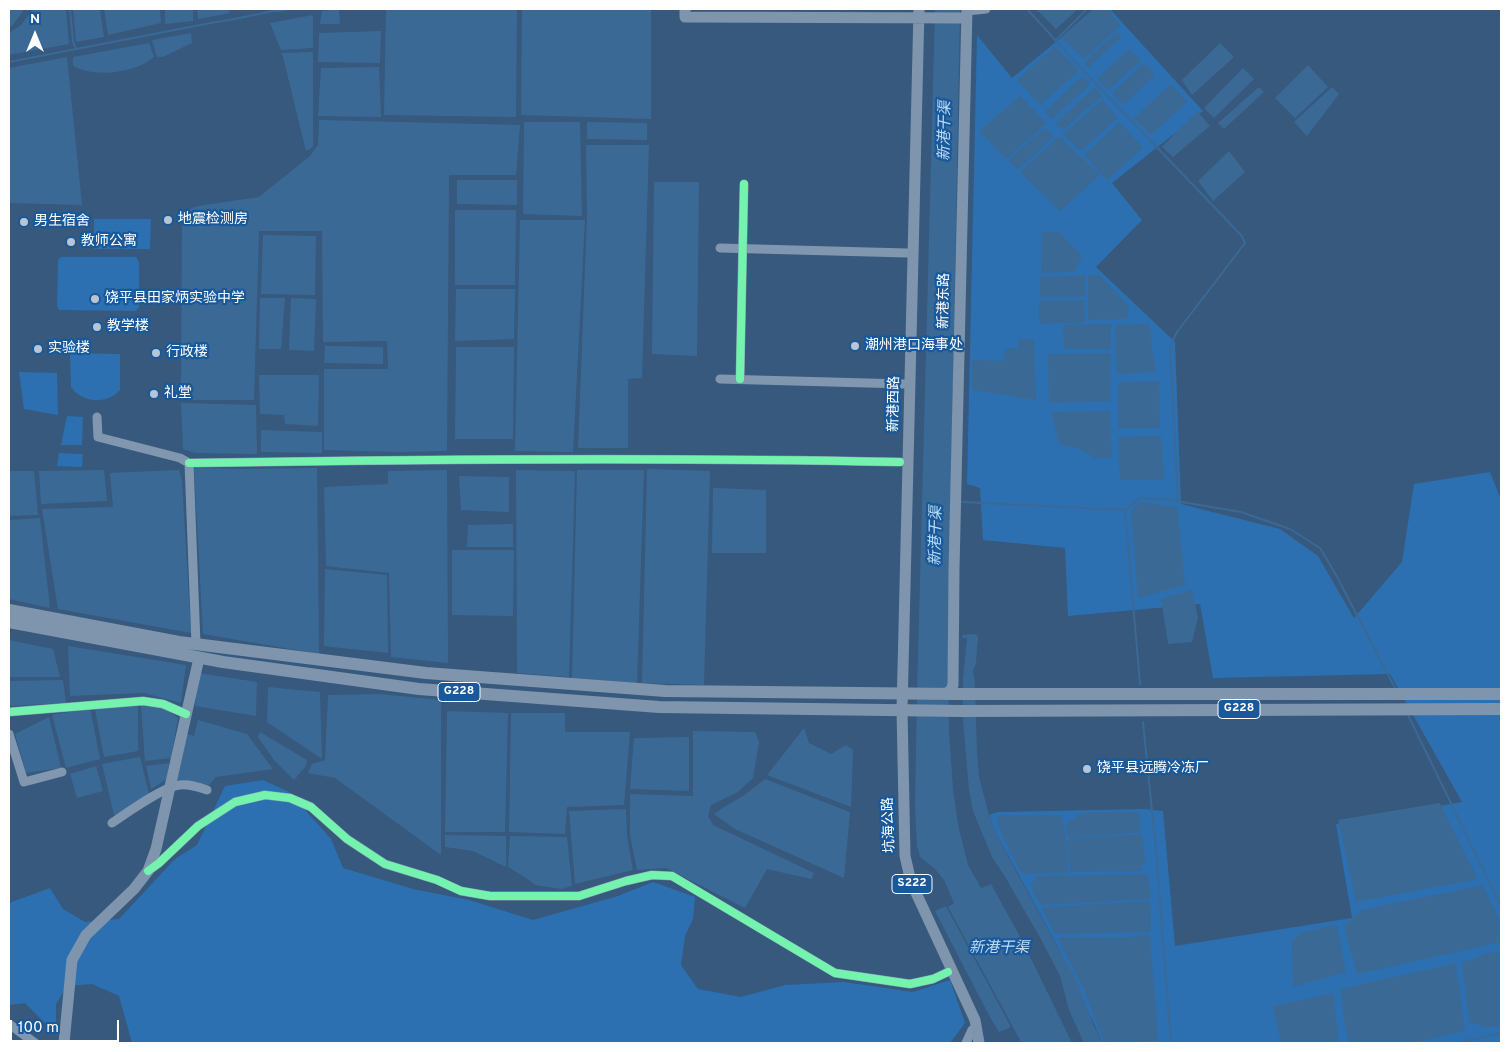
<!DOCTYPE html>
<html>
<head>
<meta charset="utf-8">
<style>
	body { margin:0 }
	#map { position:relative; width:1510px; height:1052px; overflow:hidden; background:#36597d; font-family:Overpass,sans-serif }
	canvas { display:block }
	.frame { position:absolute; inset:0; border:10px solid #fff; pointer-events:none }
	.north { position:absolute; left:10px; top:10px; width:50px; height:50px; -webkit-text-stroke:4px #18599b; paint-order:stroke; rotate:0deg; font-size:14px; font-weight:700; line-height:20px; text-align:center; color:#fff }
	.north::after { content:''; display:block; margin:auto; width:18px; height:22px; background:#fff; clip-path:polygon(50% 0,100% 100%,50% 72%,0 100%) }
	.scale { position:absolute; left:10px; top:1020px; width:109px; height:22px; box-sizing:border-box; border:2px solid #fff; border-top:0; padding-left:6px; font-size:15px; line-height:18px; white-space:nowrap; color:#fff; -webkit-text-stroke:4px #18599b; paint-order:stroke }
</style>
</head>
<body>
<div id="map">
<canvas width="1510" height="1052"></canvas>
<div class="frame"></div>
<div class="north">N</div>
<div class="scale">100 m</div>
</div>
<script>
const c = document.querySelector('canvas').getContext('2d');
c.lineJoin = 'round';
function paint(path, color) { c.fillStyle = color; c.fill(path, 'evenodd'); }
function trace(path, color, width, dash) { c.strokeStyle = color; c.lineWidth = width; c.lineCap = dash ? 'butt' : 'round'; c.setLineDash(dash || []); c.stroke(path); }
function write(font, color, halo, rows, align = 'center') {
  c.font = font + ' Overpass,"Noto Sans SC",sans-serif'; c.lineWidth = 4.5; c.setLineDash([]); c.textBaseline = 'middle'; c.strokeStyle = halo; c.fillStyle = color; for (const [text, x, y, turn = 0] of rows) {
    c.save(); c.translate(x, y); c.rotate((+turn || 0) * Math.PI / 180); c.textAlign = isNaN(turn) ? turn : align; if (halo) c.strokeText(text, 0, 0); c.fillText(text, 0, 0); c.restore();
  }
}
paint(new Path2D(`
	M1096 9H1110L1203 111 1112 183 1142 220 1096 267 1175 342 1181 504 1280 529 1318 556 1354 618 1402 562 1414 484 1490 472 1501 500V1043H1103L1057 945 996 833 989 815 998 812 1144 809 1163 811 1175 946 1352 918 1336 824 1462 802 1390 674 1213 678 1200 604 1068 616 1065 548 983 540 980 488 967 484 977 35 1012 78Z
	M94 219H151L150 249H94Z
	M61 257H136L139 262V307L136 311 59 310 57 306 58 260Z
	M70 353 120 354V390C107 405 82 403 71 387Z
	M19 372 57 373 58 415 24 409Z
	M67 416 83 417 82 445H61Z
	M59 453 83 454 82 467 57 466Z
	M263 780 289 792 331 839 343 868 413 889 469 900 533 920 618 896 653 882 695 897 693 919 685 936 681 965 698 989 741 997 785 985 844 982 913 992 950 980 965 1023 950 1043H132L119 996 92 984 67 986 56 1004V1034L25 1003 9 1005V903L50 888 63 909 85 922 119 919 175 859 197 845 225 786Z`), '#2c70b1');
paint(new Path2D(`
	M9 9H23V11L13 25 9 28Z
	M33 9H66L69 44 9 55V33L21 25Z
	M73 9H100L104 37 76 42Z
	M104 9H160L161 23 108 35Z
	M165 9H193V21L165 24Z
	M197 9H229L230 13 198 19Z
	M339 9 340 24H320L322 11Z
	M386 9H517L516 117 384 115Z
	M522 9H651V119L521 115Z
	M935 9H960L948 648 949 731 953 789 958 825 968 865 981 888 991 884 1023 942 1072 1043H1020L1021 1042 948 907 954 903 944 880 935 869 920 857 917 846 915 807 917 694Z
	M1036 9H1078L1056 29Z
	M1093 9H1107L1121 25 1084 59 1061 37Z
	M313 15V48L281 50 270 23Z
	M381 31 380 63 318 62 319 33Z
	M1117 32 1122 37 1088 68 1084 62Z
	M191 33 192 43 163 57H157L152 40Z
	M149 43 154 57C137 73 94 78 73 66V57Z
	M1220 43 1234 57 1192 95 1182 80Z
	M1055 46 1079 71 1040 105 1017 80Z
	M1129 49 1141 61 1108 90 1097 79Z
	M313 52V147L306 151 282 53Z
	M67 57 82 205 9 203V68Z
	M1144 63 1155 75 1123 105 1112 93Z
	M1308 65 1328 87 1295 118 1275 98Z
	M379 67 381 117 318 116 321 68Z
	M1243 68 1254 79 1214 118 1204 108Z
	M1082 76 1091 84 1052 119 1044 112Z
	M1171 84 1188 102 1151 135 1134 118Z
	M1095 87 1102 96 1063 130 1055 123Z
	M1259 87 1264 92 1224 129 1218 123Z
	M1332 87 1339 94 1307 136 1294 122Z
	M1020 96 1047 123 1006 159 979 131Z
	M1102 100 1118 118 1081 151 1063 134Z
	M1197 111 1210 126 1173 157 1162 147Z
	M319 120 520 125 516 175H449L447 451 398 452 324 450V369H388L387 341 323 342 322 231H259L254 400H181L182 212 198 206 259 197 310 156 318 145Z
	M524 122H580L582 216 523 214Z
	M587 122 647 123V140L587 139Z
	M1120 122 1143 148 1107 180 1084 155Z
	M1045 128 1054 136 1018 170 1008 160Z
	M1059 136 1100 175 1060 211 1020 172Z
	M586 145H649L642 378 628 379V448H578L587 216Z
	M1229 151 1245 172 1213 201 1198 181Z
	M457 180H517V205L457 204Z
	M654 182H699L697 356 652 354Z
	M455 210H516L515 285H455Z
	M520 220H585L573 452 515 451Z
	M1042 232H1059L1082 256 1075 272 1041 273Z
	M263 235 316 236 315 295 261 294Z
	M1085 275V297H1040V277Z
	M1088 275H1099L1129 306 1128 319 1088 320Z
	M456 289H515L514 339 455 341Z
	M260 298H285L281 349H259Z
	M291 298 316 299 314 351 289 350Z
	M1084 300 1085 322 1039 324V301Z
	M1111 324V349H1064L1063 325Z
	M1149 324 1156 372 1117 374 1115 325Z
	M1034 339 1036 400 972 390V360L1004 361 1005 349 1018 348V340Z
	M325 346 383 347V364L324 363Z
	M456 347H514L513 439H455Z
	M1111 353 1110 401 1049 403 1048 354Z
	M259 375H319L318 426 285 424 284 415 260 414Z
	M1159 381 1160 428H1118V382Z
	M181 403 256 405 257 454 195 453 183 449Z
	M1110 411 1112 458H1094L1080 449 1059 444 1051 412Z
	M261 430 322 432V453L261 452Z
	M1161 436 1164 480H1120L1118 437Z
	M199 468 241 469 317 468 319 654 203 634 194 469Z
	M647 469 710 471 704 685 642 683Z
	M104 470 107 501 41 504 39 471Z
	M179 470 182 481 191 633 58 609 42 509 113 507 110 473Z
	M447 470 448 663 391 657 389 573 326 566 324 487 388 484V471Z
	M516 470 575 471 569 677 517 673Z
	M577 470H644L637 683 572 678Z
	M9 471H34L38 515 9 516Z
	M459 476 509 477V512L461 510Z
	M713 488 766 490V553H712Z
	M1141 502 1177 507 1185 585 1138 598 1131 510Z
	M40 518 50 608 9 599V520Z
	M513 524V547H467L468 525Z
	M452 550H514L513 616 452 615Z
	M325 569 387 575 388 653 324 646Z
	M1192 590 1198 618 1192 642 1168 644 1161 598Z
	M976 634 978 637 977 648 976 664 973 670 975 684 977 753 979 777 989 815 996 833 1016 871 1077 982 1093 1024 1103 1043H1084L1069 1010 1060 976 1042 941 1004 875 992 857 973 811 969 790 963 720V679L967 638H963L962 635Z
	M9 640 53 649 60 677H9Z
	M68 646 186 665 181 703 144 693 70 696Z
	M199 673 257 682 256 716 195 706Z
	M63 680 66 703 9 706V681Z
	M268 687 320 692 322 759 267 722Z
	M379 694 441 700V855L335 778 308 773 312 764 325 760 328 695Z
	M138 705V751L104 757 95 709Z
	M141 706 165 708 178 718 171 758 145 761Z
	M90 708 100 759 66 768 52 715Z
	M447 711 508 713 505 832H445Z
	M511 713H565V732H630L624 805 567 807 565 834 509 832Z
	M49 717 61 768 26 773 15 734Z
	M198 720 247 734 273 769 216 777 209 785 176 781 187 734 194 736Z
	M804 728 809 743 831 754 846 745 853 750 851 807 767 775Z
	M693 731 755 732 759 742 753 778 738 792 711 805 708 816 713 825 814 873 811 879 767 869 745 908 666 868 637 870 630 835V794L693 796Z
	M260 732 307 760 306 766 294 780 274 760 258 737Z
	M689 737V791L630 789 634 738Z
	M140 757 149 794 125 812 114 815 102 764Z
	M169 763 167 779 151 789 146 766Z
	M96 766 103 791 77 798 70 774Z
	M765 779 850 812 844 878 735 829 714 814 726 806 743 796Z
	M1440 803 1478 879 1356 902 1338 820Z
	M626 809 627 836 633 870 575 884 569 811Z
	M1098 812H1137L1139 815 1140 831 1139 833 1069 837 1067 835 1066 824 1079 814Z
	M999 815H1060C1067 825 1067 859 1068 873L1025 874 1020 871 1003 837 996 819Z
	M445 835 506 836V867L473 851 445 847Z
	M1129 835H1142L1146 864 1141 865 1142 871 1070 872 1067 842 1070 838Z
	M510 836 567 837 572 886 561 889 535 885 526 878 508 867Z
	M1148 874 1151 899 1041 905C1036 898 1030 890 1032 881H1035V876Z
	M1483 885 1501 923V942L1357 974 1344 927 1361 910Z
	M1149 901 1151 908V932L1055 934 1042 909 1044 907Z
	M946 906 1011 1027 999 1032 991 1019 935 911Z
	M1337 925 1346 972 1293 987 1292 941 1302 932Z
	M1147 934 1150 937 1158 1037 1155 1041 1115 1043 1104 1040 1099 1030 1084 990 1058 939 1060 937H1132Z
	M1501 952V1025L1487 1028 1469 1022 1462 963 1487 953Z
	M1456 963 1465 1031 1411 1043H1348L1340 989Z
	M1333 993 1339 1043H1281L1273 1006Z`), '#3b6996');
trace(new Path2D(`
	M70 9 73 42 76 49
	M1027 9 1079 66 1241 235 1245 243 1177 332 1170 346 1178 501
	M1056 40 1087 9
	M9 62 216 22C232 20 248 16 264 13 272 10 280 12 288 9
	M962 502 1125 510 1140 684
	M1125 510 1139 498 1164 499 1241 512 1290 529 1320 548 1335 573 1395 688
	M1408 715 1501 906
	M1143 722 1156 850 1171 1043
	M1456 1043 1501 1033`), '#3b6996', 2);
trace(new Path2D(`
	M967 11 986 9
	M720 248 907 253
	M720 379 904 384
	M740 379 744 184
	M97 417 98 437 180 458 189 463 196 644
	M189 463C426 459 663 457 900 462
	M9 712 143 701 163 704 186 714
	M9 734 24 782 62 772
	M112 823C127 813 164 786 180 785 189 784 198 787 207 790
	M148 871 159 863 198 826 235 802 265 795 290 798 311 807 347 839 385 864 437 880 461 891 490 896H579L626 881 652 875 672 876 835 973 910 984 933 979 948 972
	M9 1024 35 1043
	M966 1043 972 1030`), '#8197af', 9);
trace(new Path2D(`
	M685 9V17L966 18
	M919 9 902 710 905 856 911 882 975 1020 979 1043
	M945 694 951 690 953 685 954 569 967 9
	M64 1043 72 960 86 935 134 889 148 871 156 849 199 658`), '#7e95ad', 11);
trace(new Path2D(`
	M9 610 179 642 426 673 665 691 954 694H1501
	M9 622 223 662 419 689 659 707 962 711 1501 709`), '#7f95ad', 12);
trace(new Path2D(`
	M740 379 744 184
	M189 463C426 459 663 457 900 462
	M9 712 143 701 163 704 186 714
	M148 871 159 863 198 826 235 802 265 795 290 798 311 807 347 839 385 864 437 880 461 891 490 896H579L626 881 652 875 672 876 835 973 910 984 933 979 948 972`), '#73f3ae', 8);
for (const [x, y, r, color] of [
	[168,220,5,"#b9c5d2"],
	[24,222,5,"#b9c5d2"],
	[71,242,5,"#b9c5d2"],
	[95,299,5,"#b9c5d2"],
	[97,327,5,"#b9c5d2"],
	[855,346,5,"#b9c5d2"],
	[38,349,5,"#b9c5d2"],
	[156,353,5,"#b9c5d2"],
	[154,394,5,"#b9c5d2"],
	[1087,769,5,"#b9c5d2"]
]) { const dot = new Path2D(); dot.arc(x, y, r, 0, 2 * Math.PI); c.fillStyle = color; c.fill(dot); trace(dot, '#18599b', 2); }
for (const [x, y, w] of [
	[459,692,42],
	[1239,709,42],
	[912,884,40]
]) { const box = new Path2D(); box.roundRect(x - w / 2, y - 9.5, w, 19, 4); c.fillStyle = '#18599b'; c.fill(box); trace(box, '#fff', 1); }
write('bold 12px', '#fff', null, [
	["G228",459,692],
	["G228",1239,709],
	["S222",912,884]
]);
write('14px', '#fff', '#18599b', [
	["地震检测房",178,220],
	["男生宿舍",34,222],
	["教师公寓",81,242],
	["饶平县田家炳实验中学",105,299],
	["教学楼",107,327],
	["潮州港口海事处",865,346],
	["实验楼",48,349],
	["行政楼",166,353],
	["礼堂",164,394],
	["饶平县远腾冷冻厂",1097,769]
], 'left');
write('14px', '#fff', '#18599b', [
	["新港东路",945,301,-89],
	["新港西路",895,404,-89],
	["坑海公路",890,825,-92]
]);
write('italic 15px', '#bbdbf8', '#18599b', [
	["新港干渠",946,131,-89],
	["新港干渠",937,536,-89],
	["新港干渠",999,949]
]);
</script>
</body>
</html>
